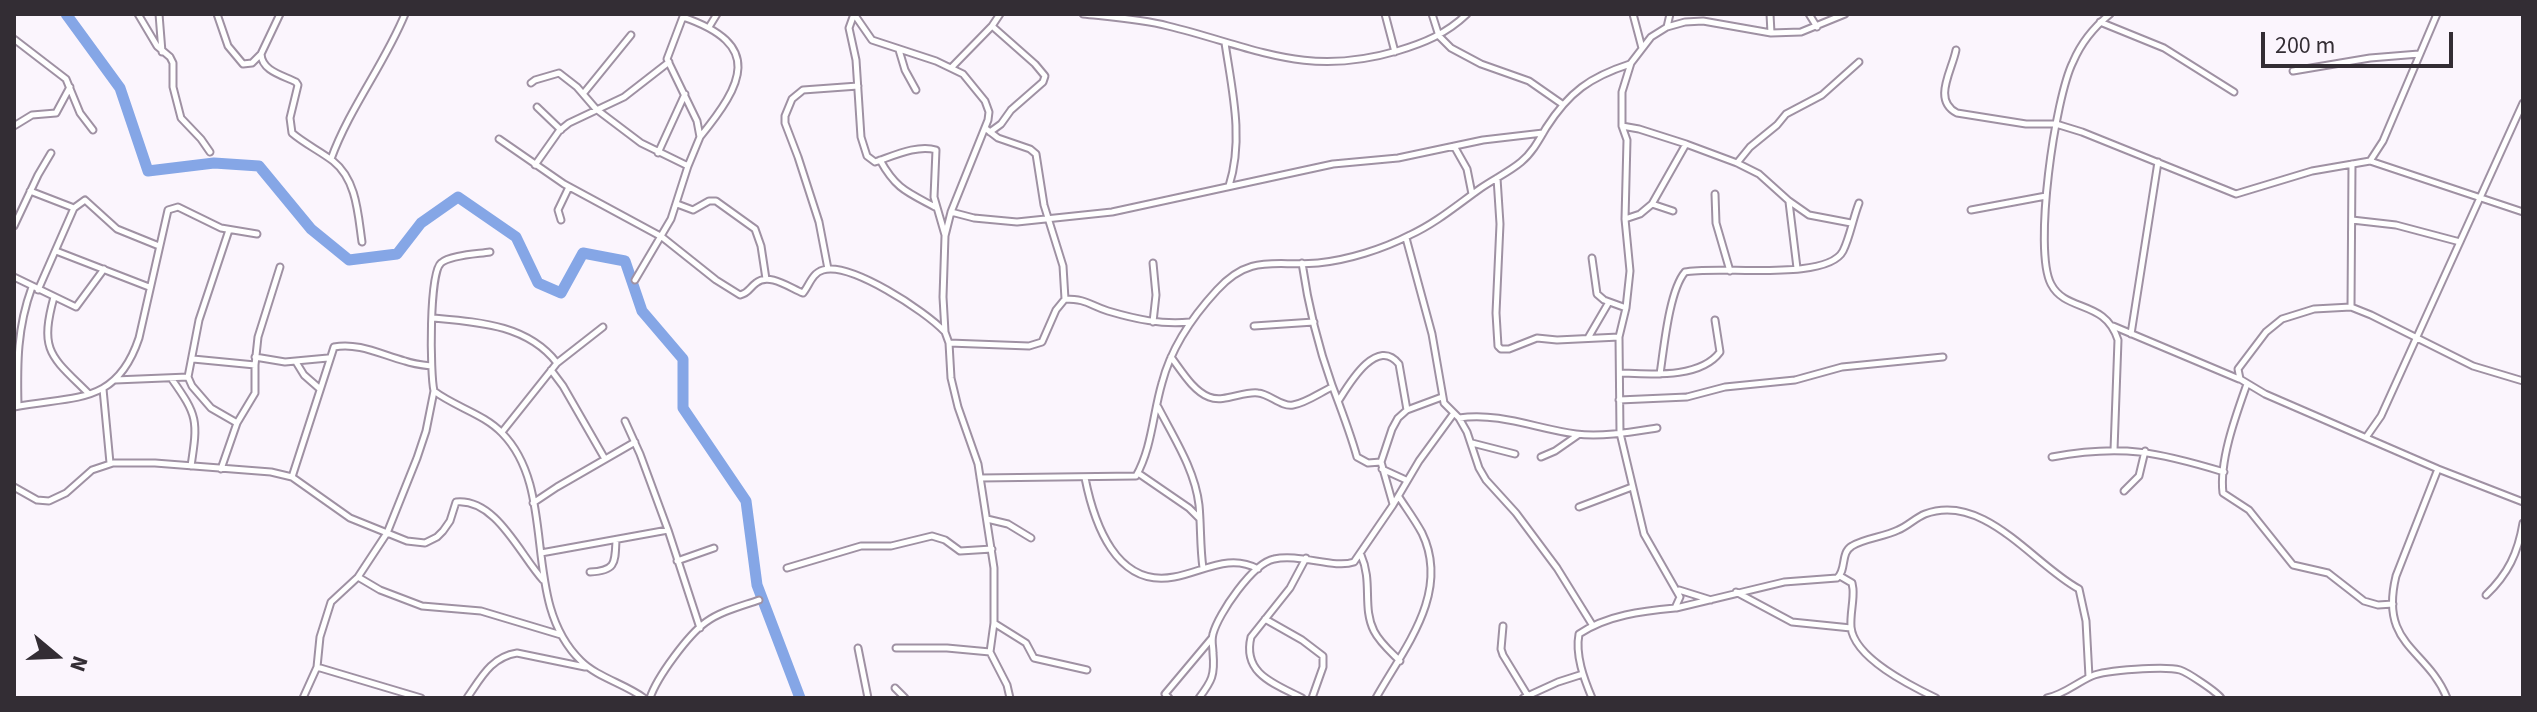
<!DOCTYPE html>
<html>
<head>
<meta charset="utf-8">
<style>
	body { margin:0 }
	#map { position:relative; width:2537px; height:712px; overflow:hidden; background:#fbf5fd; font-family:"Source Sans 3",sans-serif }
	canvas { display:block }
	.frame { position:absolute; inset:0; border:16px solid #332d34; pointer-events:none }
	.north { position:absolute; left:16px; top:616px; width:80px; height:80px; -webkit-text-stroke:6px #fbf5fd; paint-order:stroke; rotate:109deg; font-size:22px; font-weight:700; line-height:32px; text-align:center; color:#332d34 }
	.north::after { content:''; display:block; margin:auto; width:28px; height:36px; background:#332d34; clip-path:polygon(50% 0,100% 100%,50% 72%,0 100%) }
	.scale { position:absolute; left:2261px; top:32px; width:192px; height:36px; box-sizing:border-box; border:4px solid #332d34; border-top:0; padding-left:10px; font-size:24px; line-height:28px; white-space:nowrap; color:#332d34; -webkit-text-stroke:6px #fbf5fd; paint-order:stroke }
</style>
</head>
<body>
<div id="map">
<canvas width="2537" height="712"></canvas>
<div class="frame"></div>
<div class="north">N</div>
<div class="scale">200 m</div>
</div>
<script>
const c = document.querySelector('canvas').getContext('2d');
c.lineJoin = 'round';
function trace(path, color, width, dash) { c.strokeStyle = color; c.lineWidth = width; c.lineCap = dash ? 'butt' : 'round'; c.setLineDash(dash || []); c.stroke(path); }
trace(new Path2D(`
	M66 14 120 88 148 171 214 163 259 166 311 229 349 260 397 254 421 223 458 197 516 237 538 283 561 293 583 253 625 261 642 311 683 359V408L746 501 757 585 800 698`), '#85a6e6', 11);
const minor = new Path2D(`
	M138 14 157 46 170 57 173 63V87L181 118 201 139 210 152
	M159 14 162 52
	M217 14 228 46 243 64 252 63 260 55
	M280 14 261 54C262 71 282 75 296 82L298 85 290 118 292 133C305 144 320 151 333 161 357 180 358 215 362 242
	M854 14 872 40 936 61 963 74 985 101 989 112 988 120 951 212 945 236 943 297 945 332 949 343 951 378 958 407 978 464 994 568V623L990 652 1007 685 1010 698
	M854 14 849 28 856 60 861 137 867 156 875 162C893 156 918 144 936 150L934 197 945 235
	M1083 14C1111 17 1141 19 1168 26 1254 47 1305 78 1397 51 1424 43 1446 34 1467 14
	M1385 14 1395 52
	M1432 14 1439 36 1451 48 1481 64 1529 81 1562 104
	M1633 14 1642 48
	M1770 14 1771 33
	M1809 14 1817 27
	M2110 14C2094 27 2081 43 2073 62 2055 98 2033 250 2051 284 2066 313 2105 299 2118 340L2114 450
	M683 17C764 45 743 84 700 137
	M2100 22 2164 48 2234 92
	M709 27 717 14
	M1667 27 1670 14
	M14 39 66 79 80 113 93 130
	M1225 43C1232 90 1244 139 1229 186
	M899 50 905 70 916 90
	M1956 50C1952 71 1932 100 1957 113L2026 124H2056L2082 132 2236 194 2312 171 2370 161 2383 141 2437 14
	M952 67 992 26 1000 14
	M2293 71 2370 58 2419 54
	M531 83 535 80 559 73 577 87 596 109 641 143 688 166
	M583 94 631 35
	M537 107 561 130
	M14 126 32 115 56 113 70 87
	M1622 126 1639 129 1686 144 1737 163 1759 174 1789 201 1809 215 1851 223
	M985 128 998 138 1030 149 1036 154 1044 205 1063 266 1065 299
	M990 132 1001 124 1011 110 1043 82 1045 76 1035 64 992 26
	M499 139 564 184 662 237 716 280 740 295C749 293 749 288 756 283 769 272 790 288 803 293 809 286 812 273 823 270 851 262 925 311 944 331
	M1454 146 1467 169 1472 194
	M658 153 685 94
	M331 159C350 107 384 65 405 14
	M880 160C896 189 907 192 935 207
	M2370 161 2523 212
	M1737 163 1750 147 1777 125 1786 114 1822 95 1859 62
	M535 165 559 131 569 123 624 97 669 62
	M1497 178 1500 224 1496 313 1498 346 1501 349H1509L1537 338 1557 340 1619 337
	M30 191 74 208 85 200 117 229 159 246
	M1715 194 1716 223 1730 271
	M1789 202 1797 268
	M677 204 693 210 709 201H716L755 229 761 246 766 279
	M1652 204 1673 211
	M1971 210 2046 196
	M951 212 974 218 1017 222 1112 212 1333 164 1398 158 1483 140 1543 133
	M1625 219 1640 214 1652 204 1686 144
	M561 220 558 210 569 187
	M2352 220 2396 225 2460 242
	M14 226 38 175 51 153
	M229 230 199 320 188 377 192 386 211 408 237 423
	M1406 238 1432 334 1444 403 1459 418 1467 432 1479 468 1486 480 1516 513 1557 568 1593 626
	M56 251 149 287
	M490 252C478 254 450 255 441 263 429 273 430 373 434 391 455 407 484 414 502 433 560 492 519 601 581 661 597 677 625 684 644 698
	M1592 258 1597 294 1604 300 1626 308
	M1302 263C1308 304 1318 346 1332 385 1341 409 1350 432 1357 457L1368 463 1381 462
	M828 269 819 222 798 157 785 123V116L792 99 803 90 858 86
	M14 277 76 307 104 269
	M635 280 671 219 688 166 700 137 697 121 667 59 684 14
	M38 290 74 208
	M54 297C39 352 51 356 89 394
	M2351 307 2352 164
	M434 318C479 322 528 325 557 363
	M1153 322 1156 295 1153 263
	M1254 326 1314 322
	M2113 326 2239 379
	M2131 334 2158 162
	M1588 338 1609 302
	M949 343 1029 346 1042 342 1056 310 1065 299C1087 299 1089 305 1108 311 1135 319 1162 325 1190 322
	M255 357 285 362 328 358
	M1171 357C1181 370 1193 391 1209 397 1224 403 1243 391 1258 393 1270 394 1281 407 1293 405 1306 403 1321 392 1332 387
	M193 359 255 365
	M296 362 304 375 320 389
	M551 370 563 386 605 459
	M1620 373C1650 374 1700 379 1720 352L1715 320
	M1660 374C1664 348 1669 291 1685 272 1716 265 1827 282 1843 251 1850 237 1853 218 1859 203
	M171 378C198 416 198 420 191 466
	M115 380 188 377
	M2523 381 2473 366 2371 315 2351 307 2314 309 2282 319 2266 332 2238 369 2240 379 2265 394 2438 469 2523 502
	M2247 384C2236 415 2219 461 2223 493L2249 510 2293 565 2328 573 2364 601 2378 605 2393 604
	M103 389 110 463
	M1339 400C1349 384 1377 336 1399 364L1407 410
	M1619 400 1687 397 1725 387 1795 380 1842 367 1943 357
	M18 406C17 363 17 328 32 287
	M14 407C73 395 116 407 139 338L168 210 178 207 221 228 257 234
	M1158 407C1174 438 1195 470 1199 505 1201 526 1200 547 1203 568
	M1459 418C1500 412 1537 429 1576 434 1603 437 1631 432 1657 428
	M625 421 640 454 668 530 700 628
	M502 432 557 363 603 327
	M2367 436 2381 416 2523 103
	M1472 443 1515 454
	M1541 457 1555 451 1578 435
	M2052 457C2122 444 2158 452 2224 472
	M221 469 237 423 255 393V365L258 337 280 267
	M1382 469 1406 480
	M2438 469 2396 576C2379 646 2427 648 2447 698
	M1138 473 1189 508 1200 519
	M292 477 334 347C358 342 382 355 405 361 413 364 422 365 431 366
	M980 478 1136 476C1152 448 1153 413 1162 383 1171 348 1193 316 1217 290 1251 253 1275 267 1318 263 1348 260 1383 249 1410 235 1436 223 1457 205 1481 188 1494 179 1509 172 1521 162 1532 153 1539 140 1546 128 1569 92 1590 77 1630 64
	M1085 478C1094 523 1116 588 1174 577 1203 572 1229 553 1258 569
	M14 487 37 500 49 501 66 493 92 470 113 463H155L271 472 292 477 350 518 407 541 425 543 437 537 443 531 450 521 456 502C496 498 520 555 543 580
	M2124 491 2139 476 2145 451
	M533 503 557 487 635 442
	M1393 504 1381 462 1392 429 1398 418 1407 410 1442 397
	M1579 507 1632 487
	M987 519 1008 524 1031 538
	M541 553 668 530
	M1361 555C1373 582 1362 607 1374 631 1380 643 1391 652 1400 661
	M677 561 714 548
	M787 568 861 546H891L932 536 945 540 960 551 992 549
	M590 572C616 571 615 563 616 540
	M1840 576 1852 583 1853 589C1854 601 1850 614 1851 627 1854 658 1911 686 1936 698
	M358 577 380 590 422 606 481 611 561 635
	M1679 590 1711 600
	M1736 592 1792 622 1851 628
	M2486 595C2508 574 2518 553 2523 523
	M1676 608 1784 582 1837 578C1847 570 1840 553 1852 546 1865 538 1884 537 1898 530 1908 526 1915 518 1925 514 1984 492 2034 565 2079 589L2086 621 2089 677
	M1265 619 1302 640 1323 656V667L1312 698
	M994 623 1026 643 1034 658 1087 670
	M1503 626 1501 649 1503 655 1528 696
	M858 648 868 698
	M896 648H947L990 652
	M317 667 421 698
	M895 688 905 698
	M303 698 317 667 320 637 331 602 358 577 387 533 417 458 426 431 434 391
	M467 698C481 678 491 657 517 653L585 667
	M650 698C657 677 688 635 706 622 721 611 742 606 759 600
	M1169 698 1165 694 1212 638
	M1199 698C1212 681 1215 675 1213 653 1213 646 1211 641 1213 634 1218 614 1253 563 1274 559 1299 553 1334 569 1354 562L1393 505 1419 461 1454 413
	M1302 698C1275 684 1242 674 1251 637L1290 588 1306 558
	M1376 698C1404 648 1451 593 1422 533 1415 520 1406 508 1399 497
	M1523 698 1558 682 1583 674
	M1592 698C1584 679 1575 655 1579 634 1607 615 1643 611 1675 608L1680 597 1644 534 1620 433 1619 337 1626 308 1630 271 1625 219 1627 140 1622 126V92L1631 63 1651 37 1667 27 1685 22 1703 21 1771 33 1801 32 1845 14
	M2047 698C2065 694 2076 683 2092 676 2105 670 2166 666 2180 670 2187 672 2217 692 2221 698`);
trace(minor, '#9f91a3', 9);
trace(minor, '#fff', 5);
</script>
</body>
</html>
